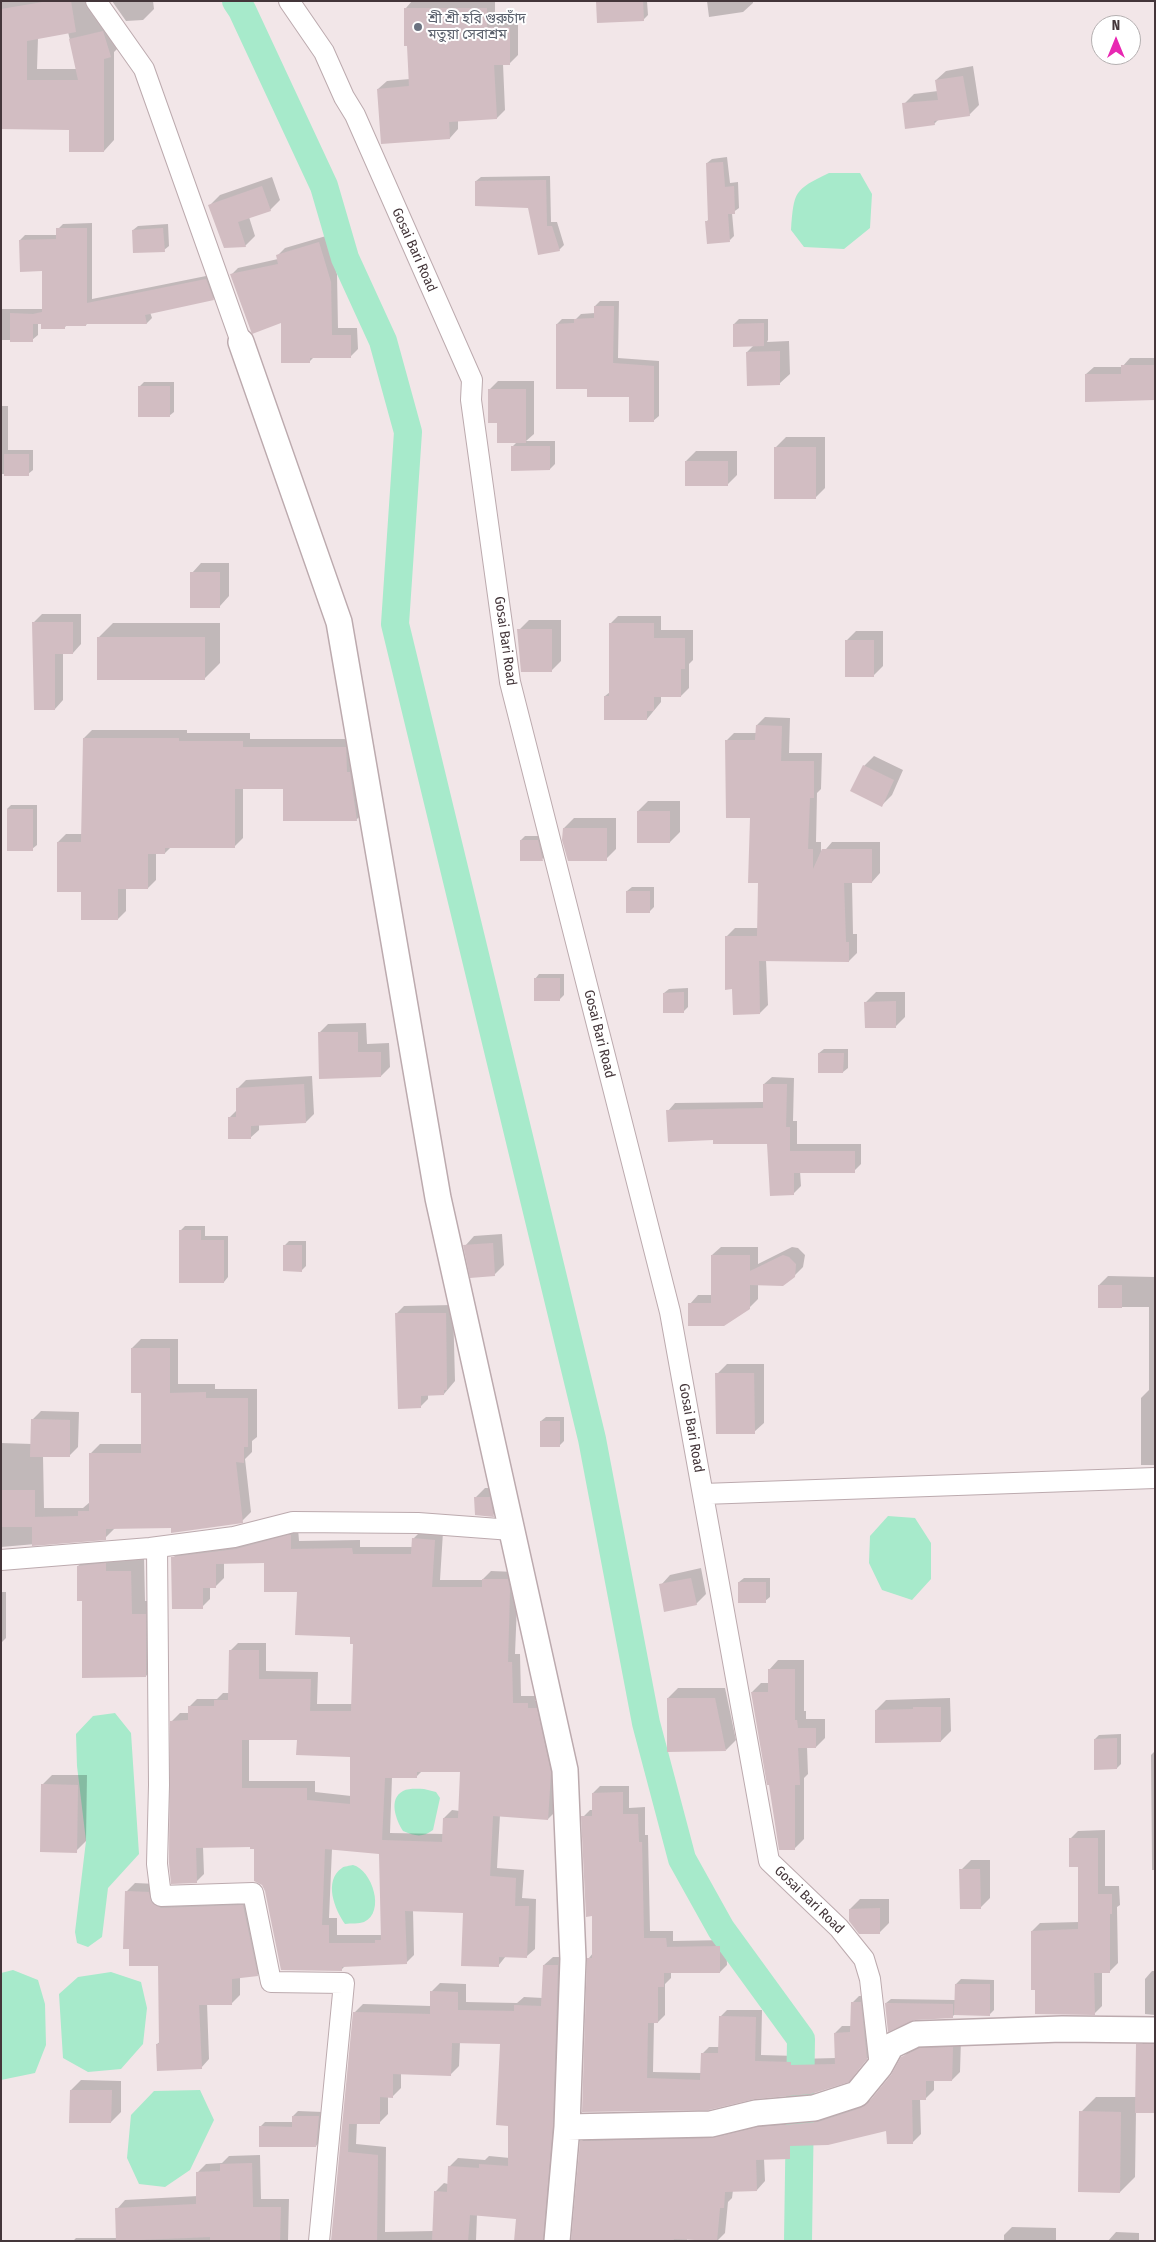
<!DOCTYPE html>
<html>
<head>
<meta charset="utf-8">
<style>
	body { margin:0 }
	#map { position:relative; width:1156px; height:2242px; overflow:hidden; background:#f2e6e8; font-family:"Fira Sans Condensed",sans-serif }
	canvas { display:block }
	.frame { position:absolute; inset:0; border:2px solid #44363a; pointer-events:none }
	.north { position:absolute; left:1091px; top:15px; width:50px; height:50px; box-sizing:border-box; background:#fff; border:1px solid #b4afb0; border-radius:50%; rotate:0deg; font-size:14px; font-weight:700; line-height:20px; text-align:center; color:#44363a }
	.north::after { content:''; display:block; margin:auto; width:18px; height:22px; background:#e827b2; clip-path:polygon(50% 0,100% 100%,50% 72%,0 100%) }
</style>
</head>
<body>
<div id="map">
<canvas width="1156" height="2242"></canvas>
<div class="frame"></div>
<div class="north">N</div>
</div>
<script>
const c = document.querySelector('canvas').getContext('2d');
c.lineJoin = 'round';
function paint(path, color) { c.fillStyle = color; c.fill(path, 'evenodd'); }
function trace(path, color, width, dash) { c.strokeStyle = color; c.lineWidth = width; c.lineCap = dash ? 'butt' : 'round'; c.setLineDash(dash || []); c.stroke(path); }
function write(font, color, halo, rows, align = 'center') {
  c.font = font + ' "Fira Sans Condensed","Noto Sans Bengali",sans-serif'; c.lineWidth = 4; c.setLineDash([]); c.textBaseline = 'middle'; c.strokeStyle = halo; c.fillStyle = color; for (const [text, x, y, turn = 0] of rows) {
    c.save(); c.translate(x, y); c.rotate((+turn || 0) * Math.PI / 180); c.textAlign = isNaN(turn) ? turn : align; if (halo) c.strokeText(text, 0, 0); c.fillText(text, 0, 0); c.restore();
  }
}
paint(new Path2D(`
	M829 173H860L872 194 870 228 844 249 804 247 791 230C794 191 794 190 829 173Z
	M888 1516 915 1518 931 1543V1579L912 1600 882 1590 869 1563 870 1536Z
	M115 1713 131 1733 139 1854 108 1888 102 1937 88 1947 77 1943 75 1932 86 1841 77 1766 76 1734 93 1716Z
	M424 1789 436 1792 440 1798 433 1830C422 1838 415 1836 403 1831 396 1820 388 1799 403 1791 409 1788 418 1789 424 1789Z
	M353 1865C372 1870 386 1912 364 1922 359 1924 351 1923 345 1924 335 1910 323 1881 342 1868 344 1866 350 1866 353 1865Z
	M13 1970 38 1980 45 2004 46 2045 35 2073 1 2080V1973Z
	M111 1972 141 1982 147 2008 143 2044 121 2069 88 2072 63 2058 59 1994 78 1977Z
	M200 2090 214 2120 190 2170 165 2187 139 2184 127 2158 131 2115 154 2091Z`), '#a7eacb');
paint(new Path2D(`
	M1 1H100L121 45 114 52V140L104 151 70 129 1 54ZM68 32 77 69H37L38 38Z
	M112 1H153L154 9 143 20 126 21Z
	M412 1H495V20H518V55L509 64H503L505 110 497 118 458 120V129L450 138 378 89 387 81 410 79 406 8Z
	M597 1H647L648 15 643 20Z
	M707 1H753V3L743 12 709 17Z
	M973 66 979 105 969 115 940 118 934 124 904 104 914 94 938 91 936 80 946 71Z
	M727 157 730 183 738 182 739 208 732 213 734 236 730 240 706 222 710 218 707 163 712 159Z
	M550 176 551 222H557L564 245 559 250 528 207 476 181 481 177Z
	M272 177 280 200 270 210 249 217 255 236 245 246 210 205 220 195Z
	M92 223V299L211 275 218 294 213 299 150 312 152 318 147 323H88L86 325 68 324 65 327 38 323V335L32 340H1V309H43L44 270 20 240 25 235H58V229L63 224Z
	M168 224 169 246 164 250 133 230 138 226Z
	M326 236 337 274 338 328H357L358 349 351 356H315L309 362 282 321 231 275 238 268 278 259V255L285 248Z
	M600 301H619L618 358 659 361V416L653 421 630 396 589 387 557 324 562 319H576L581 314 595 313V306Z
	M739 319H768V340L767 342 789 341 790 374 780 383 747 352 754 345 734 324Z
	M1130 358H1155V399L1086 374 1094 367H1122Z
	M498 381H534V434L526 441H555V464L550 469 513 446 517 442 498 421 489 390Z
	M144 382H174V412L169 416 139 387Z
	M1 406H8V450H33V470L28 474H1Z
	M786 437H825V488L815 498 776 447Z
	M696 451H737V475L727 485 686 461Z
	M201 563H229V596L220 606 192 573Z
	M42 614H81V644L73 653H63V700L55 709 33 623Z
	M618 616H661V630H693V660L689 664V688L681 696H661V702L647 719 605 696 610 692V624Z
	M529 620H561V661L551 671 519 630Z
	M113 623H220V663L205 678 98 638Z
	M856 631H883V666L873 676 846 641Z
	M765 717 790 718 789 753H822L821 789 817 793 816 842H821V855L832 842H880V873L872 882H852L853 934H857V953L849 961 766 960 768 1005 760 1013 734 988 727 936 735 928H759V882L751 817 726 741 734 733H757V725Z
	M92 730H187V733H250V739H354L365 811 356 820 285 788H243V838L235 846H172L165 853H156V880L148 888H126V911L118 919 82 891 58 842 66 834H82L84 738Z
	M874 756 903 770 892 795 882 805 864 766Z
	M648 801H680V832L670 842 638 811Z
	M11 805H37V845L32 849H7V809Z
	M574 818H616V849L606 859 564 828Z
	M525 836H542L547 855 543 859 521 840Z
	M632 887H654V907L649 912 627 891Z
	M539 974H564V995L559 1000 535 979Z
	M688 988V1007L684 1011 664 993 669 989Z
	M876 992H905V1017L896 1026 866 1002Z
	M366 1023 367 1044 389 1043 390 1067 381 1076 319 1033 328 1024Z
	M824 1049H848V1068L843 1072 819 1053Z
	M312 1076 314 1114 306 1122 259 1124V1130L250 1138 230 1117 238 1109V1088L246 1080Z
	M772 1077 794 1078 793 1121H797V1144H861V1164L854 1171H800L801 1186 794 1193 769 1142 714 1139 668 1111 675 1103 764 1102V1084Z
	M185 1226H205V1236H228V1277L224 1282 180 1231Z
	M502 1234 504 1265 494 1275 465 1246 474 1236Z
	M289 1241H306V1266L302 1270 284 1246Z
	M721 1247H758V1264L792 1247 798 1248 805 1255 803 1267 794 1276 758 1284V1299L749 1308 690 1304 698 1295H712V1255Z
	M1108 1276 1155 1277V1465H1141V1398L1149 1390V1307H1099V1285Z
	M453 1305 455 1381 444 1394H428V1399L420 1407 396 1314 404 1306Z
	M141 1339H178V1384H215V1389H257V1437L252 1441V1452L245 1459 251 1512 242 1521 172 1527 115 1528 105 1538 1 1547V1443L32 1444V1420L41 1411 79 1412 78 1447 69 1456H43L44 1508H83L90 1502V1454L100 1444H142V1392L132 1348Z
	M727 1364H764V1423L754 1432 717 1374Z
	M546 1417H564V1441L559 1446 541 1421Z
	M485 1488H499L503 1506 494 1515 475 1498Z
	M298 1528 299 1541 360 1540V1547H413V1539L421 1531 443 1532 440 1580H482L491 1571 516 1572 518 1580 515 1654H520L521 1696H535V1701H544L558 1763 556 1811 548 1819 500 1815 497 1868 524 1870 522 1898 536 1899 535 1949 527 1956H506L498 1966 464 1911 413 1910 414 1955 406 1963 346 1965 341 1970 266 1890 255 1848 251 1846 203 1847 204 1874 196 1882 172 1721 180 1713H189V1707L197 1699H217L223 1693H230V1651L238 1643H266V1671L318 1672 317 1704H353L355 1643 352 1636 265 1562 224 1563V1578L216 1586H210V1599L202 1607 173 1558 181 1550ZM249 1739H299L352 1756 351 1796 315 1792V1781H249ZM423 1770H461L460 1811 452 1810 444 1818V1834L390 1833 392 1777H416ZM332 1849 381 1853 382 1935H337V1918H329Z
	M92 1553 144 1558 145 1601H159V1662L146 1676 83 1600 78 1566Z
	M701 1568 706 1594 696 1604 661 1585 670 1575Z
	M744 1578H770V1597L765 1601 739 1582Z
	M1 1592H6V1638L2 1642 1 1669Z
	M778 1660H804V1711H806V1719H825V1738L816 1747H807L808 1774 804 1778V1839L795 1848 770 1784 752 1692 761 1683H769V1670Z
	M678 1688H725L736 1740 726 1750 668 1698Z
	M950 1698 951 1731 941 1741 876 1710 886 1700Z
	M1121 1734V1764L1117 1768 1095 1739 1099 1735Z
	M1155 1751V1870H1152L1151 1755Z
	M52 1775H87L86 1841 76 1851 42 1785Z
	M600 1786H629V1808L645 1807V1835H648L650 1931H673V1941L726 1940 727 1965 720 1972H671V1978L665 1984V2015L658 2022H654L653 2072 702 2073V2054L709 2047H720V2017L727 2010H762L761 2055 797 2056V2059L836 2058 835 2033 842 2026H852V2003L859 1996H867L874 2051 855 2073 583 2111 589 1958 593 1953V1915L583 1817 590 1810H593V1793Z
	M1105 1830V1886H1119L1120 1905 1117 1907 1118 1963 1109 1972H1102V2006L1094 2014 1036 1988 1032 1931 1040 1923 1079 1922V1866L1070 1839 1078 1831Z
	M971 1860H990V1898L980 1908 961 1870Z
	M135 1883 157 1884 252 1897 265 1966 257 1975 240 1977V1995L232 2003H207L209 2059 201 2068 157 2044 161 2041 159 1964 126 1892Z
	M860 1899H889V1923L879 1933 850 1909Z
	M553 1957H566L554 2241H515L517 2218 477 2214 476 2241H332L354 2013 363 2004 431 2006 432 1991 440 1983 466 1984V2002L517 2003 524 1997 543 1998 544 1965ZM460 2042 501 2043 510 2124V2158L489 2156 485 2160 458 2158 449 2167 448 2184 444 2183 435 2192 433 2231 385 2232 386 2147 356 2144 357 2123H379L388 2114V2096L392 2097 401 2088V2073L450 2075 459 2066Z
	M1152 1971H1155V2015L1145 2014V1979Z
	M961 1979 994 1980V2010L989 2015 955 2014 952 2017 886 2003 891 1999 955 2000 956 1984Z
	M1155 2037V2112H1136L1135 2177 1120 2192 1081 2112 1096 2097H1136L1137 2049 1144 2042Z
	M961 2039 960 2072 952 2080H934V2090L925 2099H920L921 2134 912 2143 888 2129 798 2144V2149L790 2158 764 2159 765 2181 757 2190H733L732 2198 728 2202 725 2233 717 2241 687 2239V2241H573L581 2142 590 2133 828 2114 871 2100 892 2076 902 2058 911 2049 929 2040Z
	M81 2080 121 2081V2112L111 2122 71 2090Z
	M298 2111 323 2112 320 2141 316 2146 261 2126 265 2122H293V2116Z
	M260 2155 261 2199H289L288 2241H73L76 2238H117V2209L125 2200 198 2196V2172L206 2164 222 2163 229 2156Z
	M1012 2227 1056 2228V2241H1004V2235Z
	M1116 2232 1139 2233V2241H1108Z`), '#0003');
trace(new Path2D(`
	M236 1 242 10 324 186 345 258 383 341 408 432 395 624 592 1439 646 1723 682 1859 721 1929 801 2039 798 2241`), '#a7eacb', 28);
paint(new Path2D(`
	M49 1H71L76 32 27 41V80H78L69 39 103 31 111 57 104 59V152H69V130L1 129V9Z
	M596 1H643L644 21 597 23Z
	M404 8H487V27H510V65H494L497 119 449 122 450 139 381 144 377 89 409 86 407 46H404Z
	M963 76 970 116 934 121 935 125 905 129 902 103 938 100 935 80Z
	M723 162 725 187 734 186 735 214H728L730 242 707 244 705 221H708L706 163Z
	M546 180 547 226H552L560 251 538 255 528 208 475 206V181Z
	M262 186 271 211 238 222 246 247 224 248 208 205Z
	M56 228H87V303L206 279 214 300 145 315 147 324H86V326H65V329H41V324H33V342H10V313L33 314 42 312V271L20 272 19 240 56 239Z
	M163 228 165 252 133 253 132 230Z
	M319 242 331 282 332 335H351V358H310V363H281V323L252 334 230 274 278 264 276 255Z
	M594 306H614L613 363 654 366V422H629V397H587V389H556V324L574 323V319L594 318Z
	M764 323V346L733 347V324Z
	M780 351V385L747 386 746 352Z
	M1121 365H1155V400L1085 402V374H1121Z
	M138 386H170V417H138Z
	M488 389H526V443H497V423H488Z
	M511 446H550V470L511 471Z
	M774 447H816V499H774Z
	M4 454H29V476H4Z
	M685 461H728V486H685Z
	M190 572H220V608H190Z
	M32 622H73V654H55V710H34Z
	M609 623H654V638H685V669H681V697H654V711H647V720H604V696H609Z
	M517 629H552V672H521Z
	M97 637H205V680H97Z
	M845 640H874V677H845Z
	M756 725 782 726 781 761H814V798H810L808 849H813V869L822 849H872V883H844L846 942H849V962L759 961 760 1014 733 1015 732 989 725 990V936H757L758 883H748L750 818H726L725 740H755Z
	M83 738H179V741H243V747H346L347 772H350L357 821H283V789H235V848H165V854H148V889H118V920H81V892H57V842H81Z
	M863 765 894 780 882 807 850 791Z
	M7 809H33V851H7Z
	M637 811H670V843H637Z
	M563 828H607V861H568L562 840Z
	M520 840H538L543 861H520Z
	M626 891H650V913H626Z
	M534 978H560V1001H534Z
	M684 992V1013H663V993Z
	M896 1001V1028H865L864 1002Z
	M318 1032H358V1052H381V1077L319 1079Z
	M818 1053H844L843 1073H818Z
	M304 1084 306 1123 251 1126V1139H228V1117H236V1088Z
	M763 1084H787L786 1127H790V1151H855V1173H794V1195L770 1196 767 1144H713V1140L668 1142 666 1110 763 1108Z
	M179 1230H201V1240H224V1283H179Z
	M493 1243 495 1276 470 1278 463 1245Z
	M283 1245H302V1272L283 1271Z
	M711 1255H750V1271L783 1255 789 1257 796 1264 795 1277 783 1286 750 1285V1309L724 1326H688V1303H711Z
	M1098 1285H1122V1308H1098Z
	M395 1313H446L447 1390H444V1395L421 1396V1408L398 1409Z
	M131 1348H170V1393L206 1392V1398H248V1447H244V1463L236 1462 243 1523 171 1533V1528L106 1529V1540L32 1546V1527H1V1490H35V1517L78 1516V1511H89V1453H141V1393H131Z
	M715 1373H754L755 1434H716Z
	M31 1419 70 1420V1457H30Z
	M540 1421H560V1447H540Z
	M474 1497H490L494 1517 475 1515Z
	M288 1535H291V1549L352 1548 353 1554H411L412 1538 435 1540 432 1587H482V1579H508L510 1589 508 1662H512L513 1703H528V1708H537L551 1772 548 1820 493 1816 490 1876 516 1878 515 1906H529L527 1958 499 1957V1967L461 1966 463 1913 405 1911 407 1964 342 1967V1971L281 1970 265 1891 262 1885 254 1881V1849H250V1847L196 1848 197 1883 171 1884 169 1863 170 1721 188 1720V1706H214V1700H228L229 1650H259V1679H311L310 1711H351L353 1644H350V1637L295 1635 297 1592H264V1563L216 1564V1588H203V1609H172L171 1557 236 1549ZM242 1740H297L296 1755 350 1757V1804L307 1800V1788H242ZM417 1772H460L458 1818H443L442 1842 382 1840 385 1778H417ZM325 1849 379 1854 381 1940H375V1943H329V1925H322Z
	M106 1563V1571H131L132 1614H146V1677L82 1678V1601H77V1566Z
	M691 1578 697 1605 664 1612 659 1584Z
	M738 1582H766V1603H738Z
	M768 1669H795V1720H797L798 1728H816V1748H798L800 1785H795V1850H779L769 1785H767L751 1692H768Z
	M667 1698H715L726 1751 667 1752Z
	M913 1707H941V1742L875 1743V1710L913 1709Z
	M1117 1738V1769L1094 1770V1739Z
	M41 1784 78 1785 77 1853 40 1852Z
	M623 1792V1814H638L639 1842H642L644 1938H666L667 1947 720 1946V1973H664V1987H658V2023H648L647 2078 700 2080 701 2053H718L719 2016 756 2017 755 2061 791 2062V2065L835 2064 834 2033 850 2032 851 2002H861L867 2059 849 2082 811 2094 755 2099 709 2110 582 2112 587 1958H592V1916L586 1917 581 1816H592V1793Z
	M1069 1838H1098V1894H1112V1914H1110V1973H1094L1095 2015 1035 2014V1990H1031V1931L1078 1929V1867H1069Z
	M959 1869H980L981 1909H960Z
	M125 1891 149 1892 152 1903 161 1908 243 1905 258 1976 232 1979V2005H199L202 2069 157 2071 156 2044H159L158 1966H129V1949H123Z
	M880 1908V1934H859L849 1921V1909Z
	M543 1965H558L553 2126 543 2241H514L516 2219 470 2215 468 2241H432L434 2191 447 2192 448 2166 479 2168V2164L508 2166V2126L496 2125 500 2044 452 2043 451 2076 393 2074V2098L380 2097V2124H349L348 2152 378 2155 377 2241H331L353 2012 430 2014V1991L458 1992V2010L514 2011V2005L541 2006Z
	M955 1984H990V2016L954 2015Z
	M885 2003 953 2004V2018L915 2020 888 2032Z
	M1136 2044H1155V2113H1135Z
	M953 2047 952 2081H926V2100H912L913 2144H887L886 2131 828 2145 790 2146V2159L756 2160 757 2191 725 2192 724 2208H720L717 2241 674 2239 673 2241H571L580 2141 712 2138 758 2127 818 2122 861 2108 868 2103 891 2075 901 2057 920 2048Z
	M70 2090H112L111 2123H69Z
	M1079 2111 1121 2112 1120 2193 1078 2192Z
	M292 2116H319L316 2147H259V2126L292 2127Z
	M252 2163 253 2207H281L280 2241H210V2237L116 2241 115 2208 196 2204V2172L220 2171V2164Z`), '#d2bdc2');
const minor = new Path2D(`
	M96 1 144 69 241 342
	M289 1 324 52 344 97 355 115 472 380 471 400 510 682 670 1312 769 1861 839 1928 864 1959 870 1979 880 2066
	M703 1494 1155 1478
	M157 1547 159 1785 157 1864 161 1896 253 1893 271 1982 344 1983 319 2241
	M1 1560 150 1548 234 1537 293 1522 418 1523 512 1530`);
const tertiary = new Path2D(`
	M241 342 339 622 438 1198 565 1770 573 1959 567 2127 557 2241
	M567 2127 711 2124 756 2113 814 2108 857 2094 880 2066 891 2046 916 2034 1062 2029 1155 2030`);
trace(minor, '#bcaaae', 22);
trace(tertiary, '#bcaaae', 28);
trace(minor, '#fff', 20);
trace(tertiary, '#fff', 25);
for (const [x, y, r, color] of [
	[418,27,5,"#6b7280"]
]) { const dot = new Path2D(); dot.arc(x, y, r, 0, 2 * Math.PI); c.fillStyle = color; c.fill(dot); trace(dot, '#fff', 2); }
write('14px', '#5b616d', '#fff', [
	["শ্রী শ্রী হরি গুরুচাঁদ",428,19],
	["মতুয়া সেবাশ্রম",428,35]
], 'left');
write('14px', '#44363a', '#fff', [
	["Gosai Bari Road",414,250,66],
	["Gosai Bari Road",505,641,82],
	["Gosai Bari Road",599,1034,76],
	["Gosai Bari Road",691,1428,80],
	["Gosai Bari Road",809,1900,44]
]);
</script>
</body>
</html>
